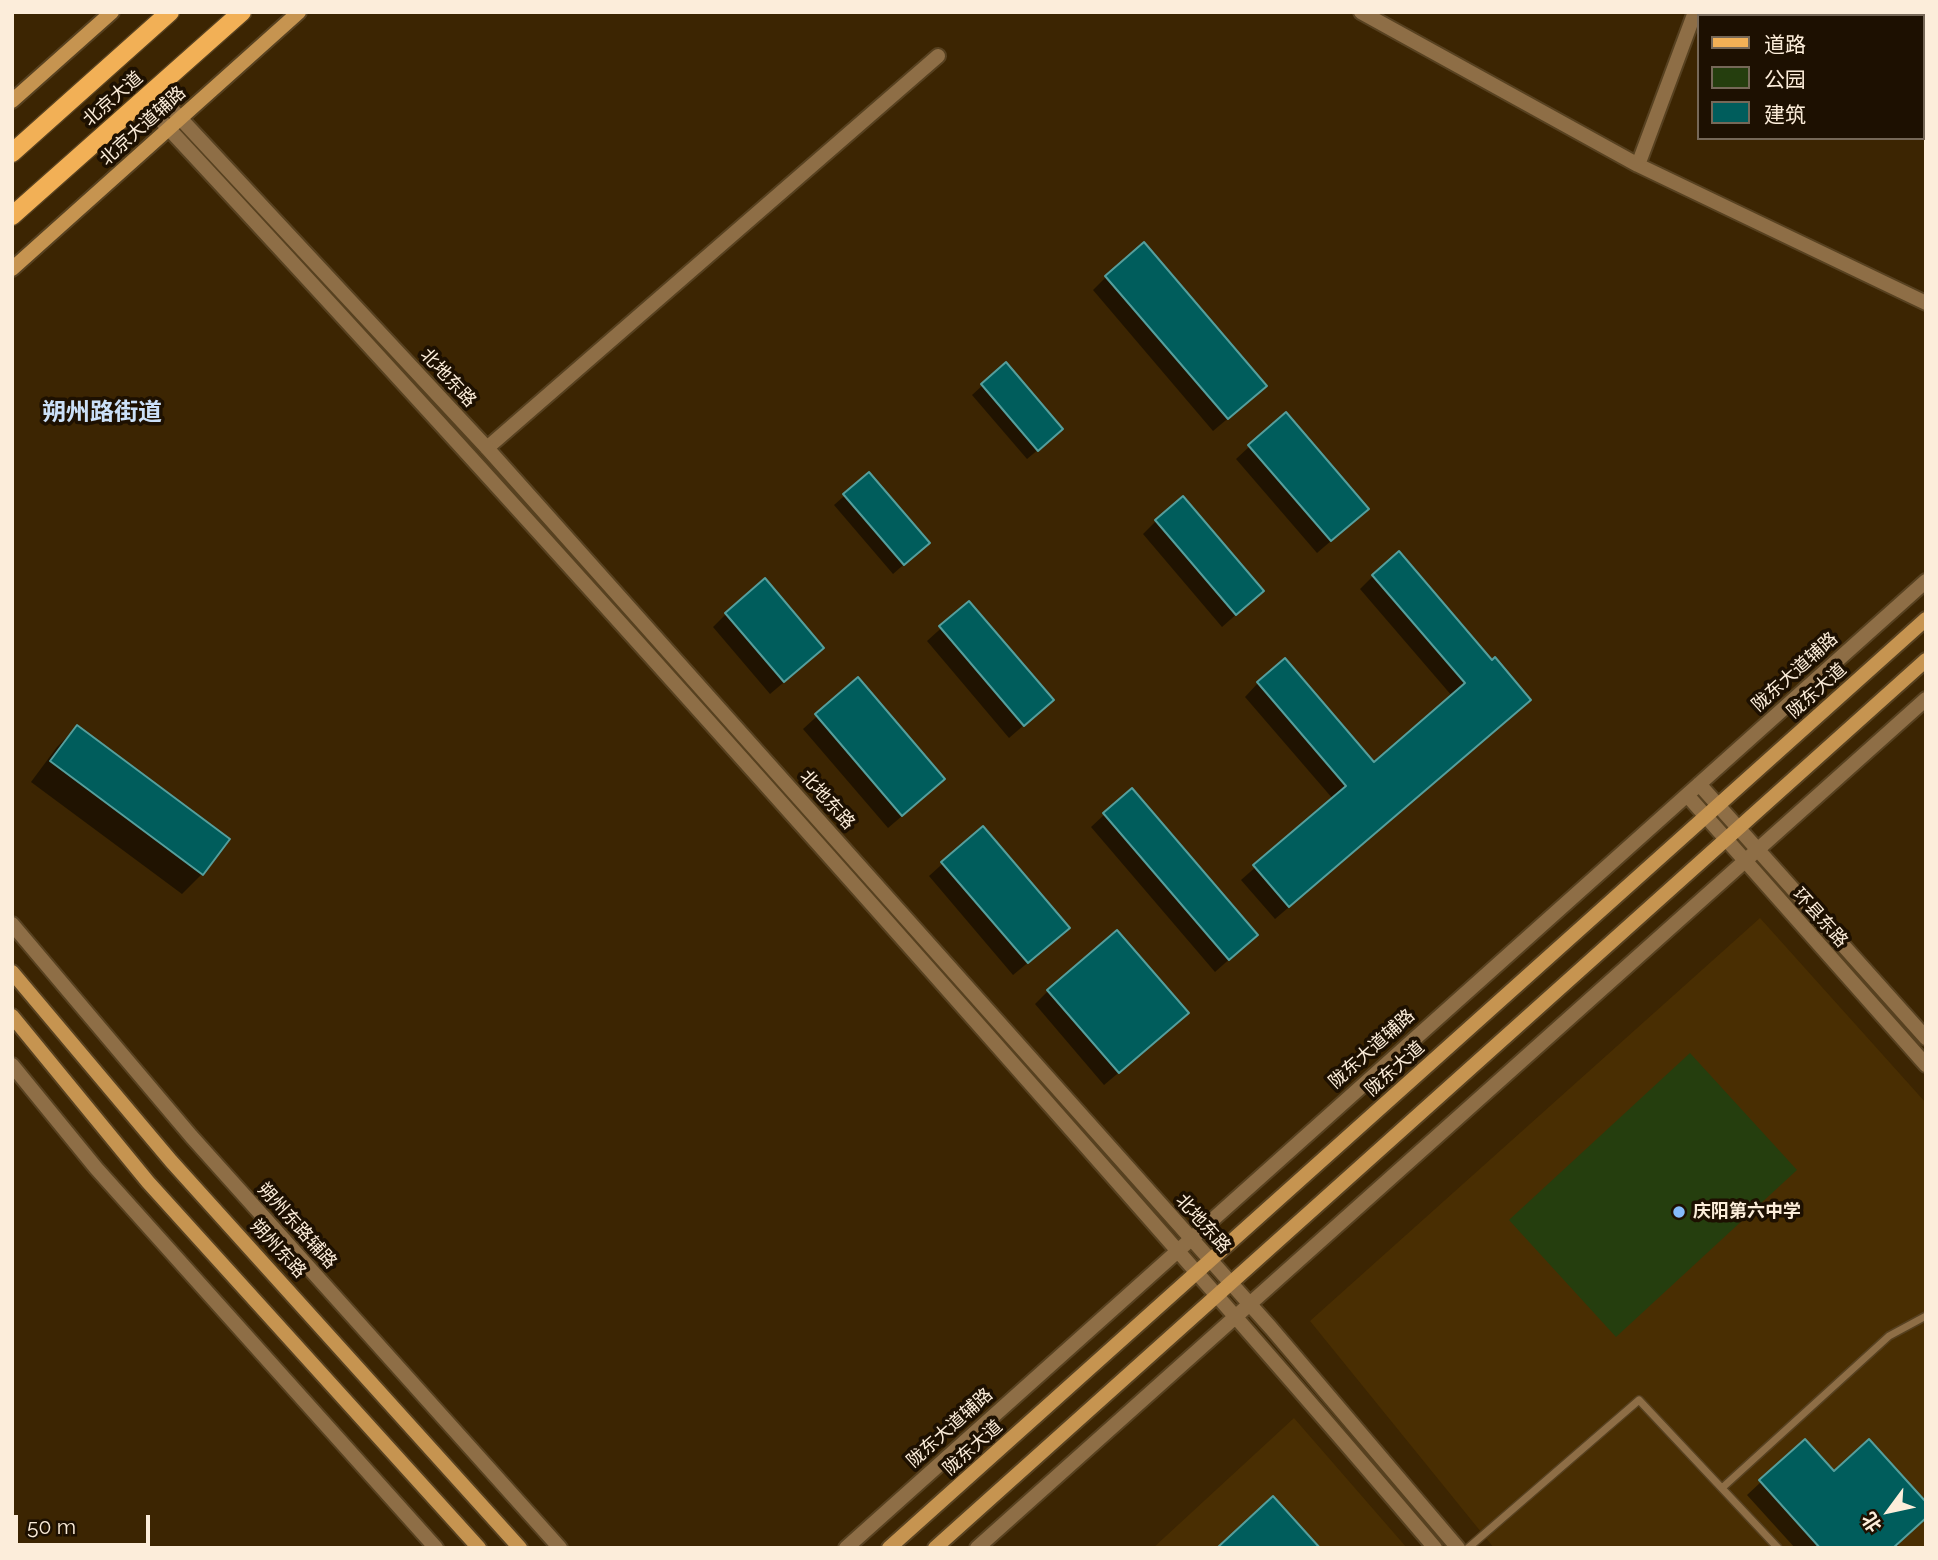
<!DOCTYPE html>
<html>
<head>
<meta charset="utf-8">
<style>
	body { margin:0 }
	#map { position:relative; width:1938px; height:1560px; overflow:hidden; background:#3c2502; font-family:Raleway,"Noto Sans SC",sans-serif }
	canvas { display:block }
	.frame { position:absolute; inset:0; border:14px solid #fcedda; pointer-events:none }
	.legend { position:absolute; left:1697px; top:14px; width:228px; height:126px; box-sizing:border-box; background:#1d1001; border:2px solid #766858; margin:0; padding:9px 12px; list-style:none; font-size:21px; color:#fcedda }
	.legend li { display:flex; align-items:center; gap:14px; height:35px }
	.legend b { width:35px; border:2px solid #766858 }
	.north { position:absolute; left:1854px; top:1476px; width:70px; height:70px; -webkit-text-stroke:5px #1d1001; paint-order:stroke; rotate:237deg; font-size:19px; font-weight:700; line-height:28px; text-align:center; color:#fcedda }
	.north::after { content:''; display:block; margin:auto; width:24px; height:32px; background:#fcedda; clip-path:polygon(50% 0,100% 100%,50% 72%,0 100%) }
	.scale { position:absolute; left:14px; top:1515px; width:136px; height:32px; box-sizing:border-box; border:4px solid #fcedda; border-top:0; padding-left:9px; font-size:21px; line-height:24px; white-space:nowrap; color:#fcedda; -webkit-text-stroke:5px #1d1001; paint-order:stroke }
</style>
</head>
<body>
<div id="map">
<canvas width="1938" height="1560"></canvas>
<div class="frame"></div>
<ul class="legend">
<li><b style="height:9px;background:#f2b056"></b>道路</li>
<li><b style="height:19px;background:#253e0e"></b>公园</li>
<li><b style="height:19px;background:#005d5c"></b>建筑</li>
</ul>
<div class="north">北</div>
<div class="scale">50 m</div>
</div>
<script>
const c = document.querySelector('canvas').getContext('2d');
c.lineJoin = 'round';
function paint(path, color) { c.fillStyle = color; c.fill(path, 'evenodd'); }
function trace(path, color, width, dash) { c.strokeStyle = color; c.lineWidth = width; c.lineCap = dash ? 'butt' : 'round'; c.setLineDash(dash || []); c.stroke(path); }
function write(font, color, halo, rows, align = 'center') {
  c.font = font + ' Raleway,"Noto Sans SC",sans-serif'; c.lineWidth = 7; c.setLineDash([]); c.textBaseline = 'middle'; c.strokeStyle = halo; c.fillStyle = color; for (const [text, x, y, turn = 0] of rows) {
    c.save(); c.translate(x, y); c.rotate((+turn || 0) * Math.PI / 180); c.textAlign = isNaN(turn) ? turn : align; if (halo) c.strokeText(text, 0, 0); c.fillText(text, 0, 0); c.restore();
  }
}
paint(new Path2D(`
	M1760 918 1926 1103V1548H1494L1310 1321Z
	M1294 1418 1407 1548H1153Z`), '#492e02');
paint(new Path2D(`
	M1690 1053 1797 1170 1616 1337 1509 1220Z`), '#253e0e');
paint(new Path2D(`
	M1106 277 1251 399 1213 431 1093 290Z
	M1005 365 1051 439 1027 459 972 395Z
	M1250 446 1353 522 1317 553 1236 459Z
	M868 475 917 553 893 574 834 505Z
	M1156 521 1248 604 1222 627 1143 534Z
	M1373 576 1516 713 1275 919 1241 880 1333 799 1245 697 1258 683 1374 764 1452 696 1360 589Z
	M969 603 1038 713 1009 738 927 641Z
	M726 614 809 661 770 694 713 627Z
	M858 679 930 792 888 828 803 729Z
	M77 727 202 874 182 894 31 782 57 747Z
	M1105 814 1242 948 1215 972 1091 827Z
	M982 828 1054 941 1013 975 929 876Z
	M1048 991 1173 1027 1104 1085 1035 1004Z
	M1805 1441 1834 1473 1901 1548H1795L1747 1495Z`), '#0007');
const building = new Path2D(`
	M1144 242 1267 386 1228 419 1105 276Z
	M1006 362 1063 429 1038 451 981 384Z
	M1286 412 1369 509 1331 541 1248 445Z
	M869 472 930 543 904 565 843 494Z
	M1183 496 1264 591 1236 615 1155 520Z
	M1399 551 1492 660 1495 657 1531 700 1289 907 1253 865 1346 786 1257 682 1285 658 1374 762 1465 683 1372 575Z
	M765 578 824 648 784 682 725 613Z
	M969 601 1054 700 1024 726 939 626Z
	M858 677 945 779 902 816 815 714Z
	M77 725 230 839 203 875 50 761Z
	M1132 788 1258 935 1229 960 1103 813Z
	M983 826 1070 928 1028 963 941 862Z
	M1117 930 1189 1013 1119 1073 1047 990Z
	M1805 1439 1834 1471 1869 1439 1926 1502V1518L1893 1548H1820L1759 1480Z
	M1273 1496 1320 1548H1217Z`);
paint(building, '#005d5c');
trace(building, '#559f9d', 2);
const service = new Path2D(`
	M1722 1488 1889 1336 1926 1316
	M1468 1548 1639 1400 1778 1548`);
const minor = new Path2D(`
	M1361 12 1638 165 1926 303
	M1638 165 1695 12
	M487 448 938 56`);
const tertiary = new Path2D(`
	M154 90 487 448 1271 1328 1458 1548
	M143 101C431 410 713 724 993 1041 1141 1209 1290 1377 1435 1548
	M1699 784 1926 1038
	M1687 795 1926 1065
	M12 924 191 1136 560 1548
	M12 1065 96 1168 436 1548
	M846 1548 1926 581
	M977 1548 1926 699`);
const secondary = new Path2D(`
	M12 101 112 12
	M12 269 299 12
	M12 972 171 1161 520 1548
	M12 1016 148 1182 479 1548
	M889 1548 1926 619
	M935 1548 1926 660`);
const primary = new Path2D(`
	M12 153 170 12
	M12 216 242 12`);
trace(service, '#574120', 10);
trace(minor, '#574120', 18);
trace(tertiary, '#574120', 18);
trace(secondary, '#574120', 18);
trace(primary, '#574120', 21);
trace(service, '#8e6e46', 7);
trace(minor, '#8e6e46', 14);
trace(tertiary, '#8e6e46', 14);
trace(secondary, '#c69450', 14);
trace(primary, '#f2b056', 18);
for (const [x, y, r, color] of [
	[1679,1212,7,"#85bbfb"]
]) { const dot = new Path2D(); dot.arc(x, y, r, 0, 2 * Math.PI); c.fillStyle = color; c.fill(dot); trace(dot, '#1d1001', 2.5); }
write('18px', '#fcedda', '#1d1001', [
	["北京大道",113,99,-41],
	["北京大道辅路",143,126,-42],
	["北地东路",448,378,47],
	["陇东大道辅路",1795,672,-42],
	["陇东大道",1817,691,-42],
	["北地东路",827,800,48],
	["环县东路",1820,918,48],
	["陇东大道辅路",1372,1049,-42],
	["陇东大道",1395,1069,-42],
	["北地东路",1203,1224,48],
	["朔州东路辅路",297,1226,48],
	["朔州东路",278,1249,47],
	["陇东大道辅路",950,1428,-42],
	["陇东大道",973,1448,-42]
]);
write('bold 18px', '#fcedda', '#1d1001', [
	["庆阳第六中学",1693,1212]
], 'left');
write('bold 24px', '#cbe0f8', '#1d1001', [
	["朔州路街道",102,413]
]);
</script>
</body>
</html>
